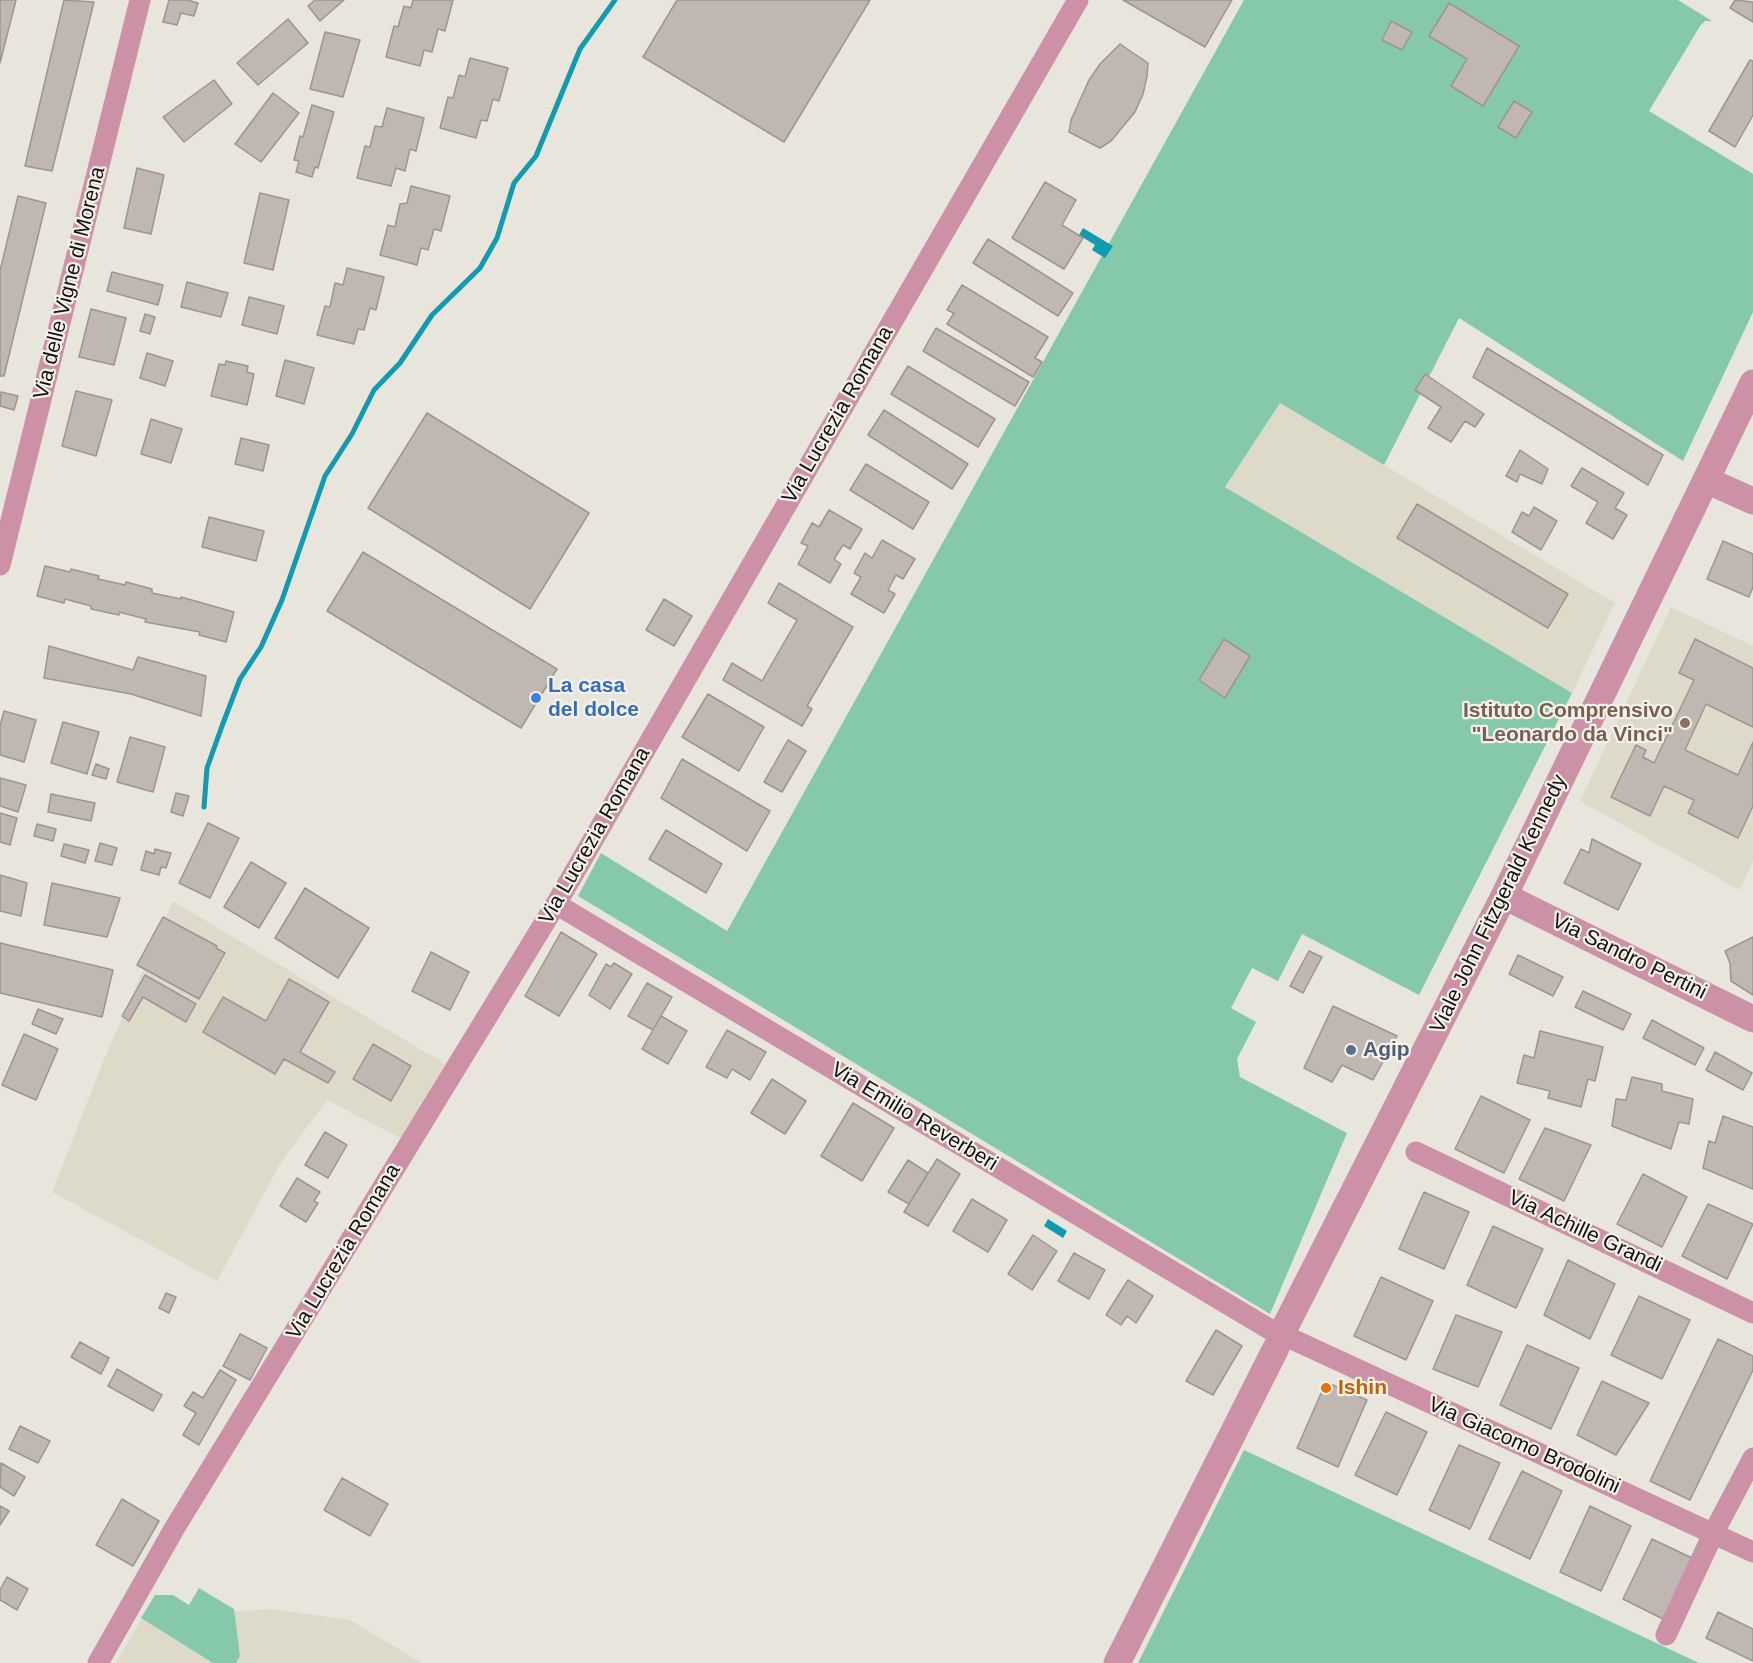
<!DOCTYPE html>
<html>
<head>
<meta charset="utf-8">
<style>
	body { margin:0 }
	canvas { display:block; background:#e7e5dc }
</style>
</head>
<body>
<canvas width="1753" height="1663"></canvas>
<script>
const c = document.querySelector('canvas').getContext('2d');
c.lineJoin = 'round';
function paint(path, color) { c.fillStyle = color; c.fill(path, 'evenodd'); }
function trace(path, color, width, dash) { c.strokeStyle = color; c.lineWidth = width; c.lineCap = dash ? 'butt' : 'round'; c.setLineDash(dash || []); c.stroke(path); }
function write(font, color, halo, rows, align = 'center') {
  c.font = font + ' Helvetica,sans-serif'; c.lineWidth = 4.5; c.setLineDash([]); c.textBaseline = 'middle'; c.strokeStyle = halo; c.fillStyle = color; for (const [text, x, y, turn = 0] of rows) {
    c.save(); c.translate(x, y); c.rotate((+turn || 0) * Math.PI / 180); c.textAlign = isNaN(turn) ? turn : align; if (halo) c.strokeText(text, 0, 0); c.fillText(text, 0, 0); c.restore();
  }
}
paint(new Path2D(`
	M1280 403 1615 603 1572 693 1225 487Z
	M1671 607 1753 646V861L1740 890 1580 801Z
	M173 901 445 1064 402 1139 327 1100 281 1162 217 1281 52 1192 105 1057Z
	M271 1609 350 1620 422 1663H116L141 1620Z`), '#dedaca');
paint(new Path2D(`
	M1244 0H1678L1712 21H1705L1700 26 1649 111 1753 174V312L1683 461 1459 318 1384 465 1280 403 1225 487 1572 693 1419 995 1302 934 1278 981 1252 968 1231 1008 1256 1022 1237 1059 1240 1077 1347 1133 1270 1314 578 896 601 853 727 931Z
	M1244 1450 1699 1663H1138Z
	M199 1588 234 1609 240 1656 236 1663H213L141 1618 155 1595H173L189 1605Z`), '#86c9aa');
paint(new Path2D(`
	M1083 228 1113 246 1105 258 1092 250 1095 245 1079 235Z
	M1048 1219 1067 1231 1063 1238 1044 1226Z`), '#119ab0');
trace(new Path2D(`
	M204 807 207 768 222 726 240 679 261 647 282 600 325 476 352 434 374 390 400 363 432 315 480 268 497 238 514 183 536 156 580 49 615 0`), '#119ab0', 5);
const building = new Path2D(`
	M0 0H16L0 63Z
	M64 0 94 2 52 171 25 166Z
	M169 0H187L198 3 194 16 181 13 177 25 163 22Z
	M315 0H344L320 21 308 6Z
	M413 0H453L445 31 438 29 432 52 424 50 420 66 386 57 394 26 398 27 404 6 411 8Z
	M677 0H870L784 142 643 57Z
	M1123 0H1232L1205 47Z
	M1735 0 1753 2V22L1730 8Z
	M1449 3 1519 46 1483 106 1451 86 1467 59 1429 36Z
	M288 19 308 43 258 85 237 63Z
	M1391 21 1412 32 1402 50 1382 40Z
	M325 32 360 40 343 97 310 89Z
	M1120 44 1148 63 1147 76 1143 94 1135 112 1111 141 1100 148 1069 132 1071 120 1089 80 1100 64Z
	M470 58 508 68 499 101 493 99 487 121 481 120 476 138 440 128 448 97 453 98 459 75 465 77Z
	M1750 60 1753 61V115L1735 147 1709 131Z
	M214 80 232 104 184 142 163 117Z
	M273 93 299 113 261 162 235 144Z
	M1514 101 1532 112 1516 138 1498 127Z
	M312 105 334 112 318 168 315 167 312 177 296 172 299 161 294 160 300 136 303 137Z
	M387 108 424 118 416 151 410 149 405 171 396 168 391 186 357 178 365 146 370 147 375 126 382 127Z
	M137 168 164 175 151 234 124 228Z
	M1045 182 1076 200 1062 225 1083 238 1064 269 1012 238Z
	M411 186 450 196 441 231 434 229 428 250 421 248 417 265 380 255 388 225 395 227 400 204 407 203Z
	M260 193 289 200 273 270 244 263Z
	M18 196 46 203 4 376H0V271Z
	M988 239 1073 293 1058 316 973 263Z
	M347 268 384 277 376 310 370 308 364 330 358 329 354 344 317 335 325 306 330 307 335 283 343 285Z
	M112 272 163 285 158 305 107 291Z
	M187 282 228 293 221 317 181 307Z
	M962 285 1048 337 1035 358 1042 362 1033 377 947 324 954 313 947 310Z
	M249 297 284 306 277 334 242 325Z
	M91 309 126 318 114 365 79 357Z
	M145 314 155 317 150 334 140 331Z
	M936 328 1029 382 1015 406 923 351Z
	M1487 348 1663 455 1648 485 1473 377Z
	M147 353 173 361 165 386 140 378Z
	M285 360 314 368 304 404 276 396Z
	M226 361 248 366 247 372 254 374 247 405 211 396 219 364 225 365Z
	M908 366 995 419 978 447 891 394Z
	M1425 374 1484 414 1475 427 1465 421 1451 442 1428 428 1441 407 1415 390Z
	M76 391 112 400 96 456 62 446Z
	M1 392 18 396 14 410 0 406Z
	M884 410 968 464 952 489 868 435Z
	M427 413 589 513 530 609 368 508Z
	M151 419 182 429 171 463 141 454Z
	M241 438 269 445 263 471 235 464Z
	M1520 450 1548 469 1542 484 1520 474 1517 482 1506 476Z
	M866 464 929 502 913 529 850 490Z
	M1582 468 1624 493 1615 508 1627 515 1613 539 1586 523 1598 502 1571 486Z
	M1417 504 1568 594 1548 628 1397 538Z
	M1534 507 1557 521 1541 550 1512 532 1522 512 1529 516Z
	M829 510 862 529 850 549 843 545 834 559 841 564 830 583 798 564 808 546 801 543 812 523 819 527Z
	M209 517 264 531 256 561 202 547Z
	M882 540 915 559 903 579 896 575 888 590 895 594 884 613 851 594 861 577 854 573 865 553 872 558Z
	M1723 541 1753 554V587L1749 597 1707 579Z
	M363 552 557 669 521 728 327 611Z
	M45 566 70 572 71 569 99 576 98 579 125 585 126 582 152 589V593L181 599V597L234 612 226 642 199 635 200 632 145 622 146 619 119 612V615L91 609V606L65 599 64 603 37 596Z
	M779 583 853 627 807 706 812 709 802 726 723 680 732 663 762 681 797 620 768 603Z
	M664 599 692 616 674 646 646 630Z
	M1224 639 1250 656 1225 698 1199 680Z
	M1695 639 1753 668V727L1706 704 1685 750 1738 775 1753 742V806L1738 838 1688 813 1694 800 1664 786 1650 816 1611 797 1636 745 1646 750 1643 757 1654 763 1694 680 1679 673Z
	M49 646 133 670 138 657 206 676 201 716 131 694 44 678Z
	M708 694 764 727 739 771 682 737Z
	M4 711 36 720 24 762 0 755V726Z
	M63 722 99 732 87 774 51 763Z
	M130 737 165 747 153 792 117 782Z
	M788 740 806 751 782 792 764 782Z
	M682 759 770 811 747 851 661 798Z
	M96 764 109 769 106 779 92 775Z
	M0 778 26 785 18 812 0 806Z
	M176 793 189 796 183 816 171 812Z
	M51 794 95 803 91 821 48 812Z
	M0 813 17 818 10 845 0 842Z
	M208 823 239 838 210 898 179 883Z
	M37 824 56 829 53 841 34 836Z
	M666 830 722 864 706 893 649 859Z
	M1592 839 1641 864 1618 910 1564 883 1581 849 1589 853Z
	M100 843 117 848 112 865 95 861Z
	M64 844 89 850 85 863 61 856Z
	M155 849 171 853 166 868 161 867 159 875 141 870 146 851 154 854Z
	M251 862 286 883 259 928 224 907Z
	M0 875 27 883 21 916 0 911Z
	M52 883 120 898 107 937 44 925Z
	M305 888 369 928 338 978 275 938Z
	M163 917 217 946 216 948 225 953 199 999 137 965Z
	M561 932 597 954 559 1016 525 996Z
	M1753 937V995L1731 981 1730 963 1725 951Z
	M0 943 113 970 102 1017 0 993Z
	M1309 951 1322 957 1303 993 1290 986Z
	M431 952 469 972 450 1010 412 991Z
	M1518 955 1563 977 1553 996 1509 974Z
	M614 963 632 974 610 1009 589 995 606 964 611 967Z
	M145 975 196 1004 186 1022 143 997 129 1021 122 1016Z
	M289 979 329 1002 300 1052 335 1072 328 1083 284 1059 275 1074 203 1032 223 997 266 1021Z
	M647 983 672 997 653 1030 628 1016Z
	M1583 991 1631 1014 1623 1030 1575 1007Z
	M1333 1006 1397 1036 1373 1080 1342 1065 1332 1082 1304 1068Z
	M38 1009 63 1019 56 1034 32 1024Z
	M661 1016 687 1031 668 1064 642 1049Z
	M1652 1020 1704 1048 1695 1065 1643 1038Z
	M727 1030 766 1052 750 1080 732 1069 727 1078 706 1067Z
	M1540 1031 1603 1047 1595 1081 1588 1079 1581 1107 1548 1098 1550 1091 1517 1083 1524 1055 1534 1058Z
	M24 1034 58 1049 36 1100 2 1085Z
	M373 1044 411 1066 391 1101 353 1079Z
	M1715 1052 1752 1073 1743 1090 1706 1070Z
	M1632 1077 1662 1084V1091L1693 1099 1689 1124 1679 1122 1671 1149 1612 1126 1616 1099 1626 1100Z
	M772 1079 806 1101 785 1134 751 1113Z
	M1481 1096 1530 1120 1504 1173 1455 1149Z
	M853 1103 894 1128 862 1181 821 1156Z
	M1723 1116 1753 1127V1189L1703 1168 1709 1141 1715 1143Z
	M1545 1128 1591 1145 1564 1201 1519 1179Z
	M325 1132 347 1145 328 1178 305 1165Z
	M937 1159 960 1174 928 1226 904 1212Z
	M908 1160 928 1173 909 1204 888 1192Z
	M1643 1174 1687 1197 1662 1247 1617 1224Z
	M297 1178 320 1192 314 1201 318 1203 306 1222 280 1206Z
	M1424 1192 1469 1212 1444 1269 1399 1249Z
	M972 1199 1007 1220 988 1252 953 1231Z
	M1708 1204 1753 1224 1727 1279 1682 1256Z
	M1493 1226 1543 1249 1516 1308 1467 1285Z
	M1033 1235 1057 1251 1032 1290 1008 1274Z
	M1074 1253 1105 1270 1089 1299 1058 1281Z
	M1568 1260 1615 1284 1590 1339 1544 1315Z
	M1381 1277 1433 1301 1406 1360 1354 1336Z
	M1128 1280 1153 1296 1136 1323 1127 1316 1121 1325 1106 1315Z
	M166 1293 176 1297 169 1313 159 1308Z
	M1639 1296 1690 1320 1662 1379 1611 1355Z
	M1456 1315 1502 1332 1478 1387 1433 1369Z
	M1216 1330 1242 1346 1213 1395 1186 1381Z
	M240 1334 267 1348 250 1380 223 1366Z
	M1718 1339 1753 1356V1370L1690 1500 1650 1481Z
	M80 1342 109 1358 101 1374 71 1357Z
	M1527 1345 1579 1368 1551 1429 1500 1405Z
	M117 1369 162 1395 153 1411 108 1386Z
	M220 1370 236 1380 199 1445 183 1435 196 1413 184 1406 193 1392 203 1398Z
	M1602 1381 1649 1403 1616 1455 1577 1435Z
	M1326 1382 1367 1400 1338 1467 1297 1448Z
	M1386 1412 1427 1432 1397 1495 1355 1475Z
	M20 1426 50 1441 38 1463 9 1449Z
	M1459 1445 1500 1463 1470 1529 1429 1510Z
	M1 1463 25 1477 14 1496 0 1487Z
	M1522 1471 1562 1491 1530 1559 1489 1539Z
	M342 1478 388 1504 370 1536 324 1510Z
	M122 1499 159 1521 133 1566 96 1545Z
	M0 1506 9 1511 0 1525Z
	M1590 1506 1631 1526 1601 1591 1560 1572Z
	M1652 1539 1692 1558 1663 1619 1623 1599Z
	M7 1577 28 1589 17 1610 0 1600V1590Z
	M1718 1612 1753 1629V1661L1706 1638Z`);
paint(building, '#c0b7b2');
trace(building, '#9d9590', 1.5);
trace(new Path2D(`
	M0 565 140 0
	M556 904 1271 1330
	M1416 1152 1753 1313
	M1294 1340 1753 1552
	M1666 1635 1714 1532 1753 1458
	M98 1663 174 1529 556 904 1078 0`), '#cc91a6', 21);
trace(new Path2D(`
	M1706 480 1753 501
	M1504 896 1753 1019
	M1286 1325 1504 896 1753 383
	M1117 1663 1276 1348`), '#cc91a6', 27);
for (const [x, y, r, color] of [
	[536,698,6,"#3f7fe0"],
	[1685,723,6,"#8d6e63"],
	[1351,1050,6,"#5c6f8a"],
	[1326,1388,6,"#e8710a"]
]) { const dot = new Path2D(); dot.arc(x, y, r, 0, 2 * Math.PI); c.fillStyle = color; c.fill(dot); trace(dot, '#f4f2e9', 2); }
write('21px', '#12110e', '#f4f2e9', [
	["Via delle Vigne di Morena",70,283,-76],
	["Via Lucrezia Romana",838,415,-60],
	["Via Lucrezia Romana",595,836,-60],
	["Viale John Fitzgerald Kennedy",1499,904,-64],
	["Via Sandro Pertini",1629,957,26],
	["Via Emilio Reverberi",914,1117,31],
	["Via Achille Grandi",1585,1232,25],
	["Via Lucrezia Romana",344,1252,-59],
	["Via Giacomo Brodolini",1524,1446,24]
]);
write('bold 21px', '#366cbe', '#f4f2e9', [
	["La casa",548,686],
	["del dolce",548,710]
], 'left');
write('bold 21px', '#785e54', '#f4f2e9', [
	["Istituto Comprensivo",1673,711],
	["\"Leonardo da Vinci\"",1673,735]
], 'right');
write('bold 21px', '#4e5e75', '#f4f2e9', [
	["Agip",1363,1050]
], 'left');
write('bold 21px', '#c56008', '#f4f2e9', [
	["Ishin",1338,1388]
], 'left');
</script>
</body>
</html>
